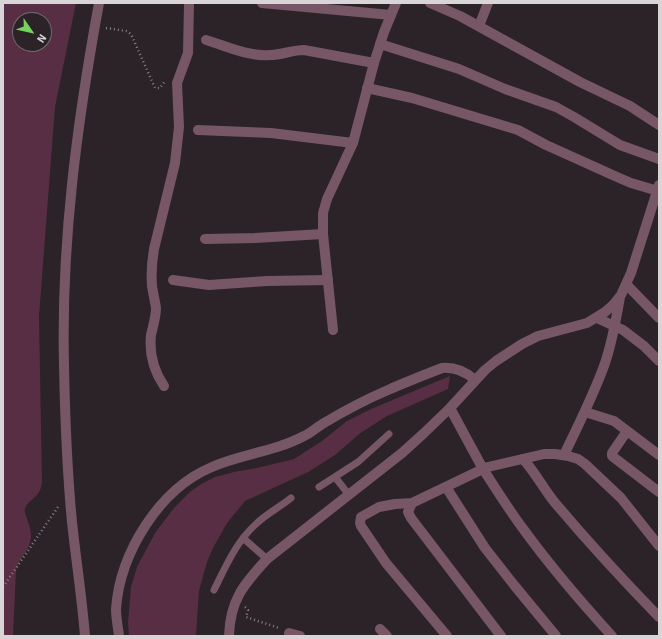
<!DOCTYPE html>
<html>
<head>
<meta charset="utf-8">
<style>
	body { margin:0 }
	#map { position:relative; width:662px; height:639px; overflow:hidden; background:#2b2327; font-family:Signika,sans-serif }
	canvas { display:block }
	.frame { position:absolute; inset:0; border:4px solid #d9d4d6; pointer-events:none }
	.north { position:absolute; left:12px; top:12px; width:40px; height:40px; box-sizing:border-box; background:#2b2327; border:1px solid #716a6d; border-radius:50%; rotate:124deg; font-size:11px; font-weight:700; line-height:16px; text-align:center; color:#d9d4d6 }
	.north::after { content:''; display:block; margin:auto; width:14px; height:18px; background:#75d25a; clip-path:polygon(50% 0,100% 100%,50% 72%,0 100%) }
</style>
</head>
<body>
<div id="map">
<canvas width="662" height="639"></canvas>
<div class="frame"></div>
<div class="north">N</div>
</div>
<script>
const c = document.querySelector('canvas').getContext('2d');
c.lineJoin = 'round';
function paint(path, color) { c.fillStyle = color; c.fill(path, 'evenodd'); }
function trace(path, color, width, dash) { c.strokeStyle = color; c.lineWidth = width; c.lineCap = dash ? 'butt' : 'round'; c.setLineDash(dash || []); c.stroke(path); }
paint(new Path2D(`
	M3 3H76L55 107 39 316 42 483C41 486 41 489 39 492 36 498 28 501 25 508 23 514 32 526 31 537 30 550 19 558 16 570L13 636H3ZM20 20H44V44H20Z
	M450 376 448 389 387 416 359 434 335 455 308 472 245 501 227 523 213 548 207 562 199 591 196 636H129L128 622 131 587 137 567 155 533 174 508 191 491 203 483 215 477 234 472 257 468 294 459 322 441 347 421 371 409Z`), '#582e44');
trace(new Path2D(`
	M106 28 126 31 131 34 155 88H160L165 81
	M3 587 58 507
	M245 607 248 610 246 617 279 628`), '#878083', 2.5, [1, 3]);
trace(new Path2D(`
	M335 477 349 495
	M319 487 358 462 389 434
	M243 538 267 559
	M214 590C226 566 236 542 256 524 266 514 280 507 291 498`), '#775665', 7);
trace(new Path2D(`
	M262 3 391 15
	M430 3 460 16 580 82 630 106 659 125
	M206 40C226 46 249 57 270 55 282 55 292 50 304 50L374 63
	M380 44 459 69 505 89 556 107 574 117 620 145 659 159
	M367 88 412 98 518 130 546 145 617 177 631 183 658 191
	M198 130 271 133 353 143
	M205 239 255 238 323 234
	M173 280 209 285 267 281 328 280
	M597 318 623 330 644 346 659 361
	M585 412 614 421 659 455
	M627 431 612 453V456L659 492
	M523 459C536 473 544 490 556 504 589 543 623 580 659 617
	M446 487 485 548 514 585 556 636
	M412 503 408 512 411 518 501 636
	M380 629 387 636
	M447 636 386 563 361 526 360 523 361 517 379 507 395 504 412 503 483 469C496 489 509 510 524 530 551 567 581 602 612 636`), '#775665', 10);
trace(new Path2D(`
	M479 26 488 3
	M627 285 659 318
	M333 330 323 234V213L327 199 353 143 374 63 384 32 396 3
	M164 386C154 371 149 353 151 335 153 326 156 317 156 308 155 301 153 293 152 286 151 274 152 261 154 249L175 163 179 127 177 83 188 53 189 3
	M450 408 483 469 488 467 544 454H555L568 456 578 459 585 464 621 498 659 546
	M564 455C578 426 593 396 604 366 612 344 616 320 620 297
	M289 633 300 636
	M119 636C118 627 116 618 116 609 120 553 159 489 212 467 241 454 274 452 304 436 311 433 317 427 324 423 344 411 367 399 388 390 406 382 424 375 442 368 455 367 465 371 475 380
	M229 636C230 600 244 584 267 559L402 453 423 434 450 408 485 370 496 361 522 344 538 336 587 323 605 312 613 305 621 295 631 273 659 185`), '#775665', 10);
trace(new Path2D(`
	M85 636C82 598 76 560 72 522 67 470 65 417 64 365 61 243 77 123 99 3`), '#775665', 10);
</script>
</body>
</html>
